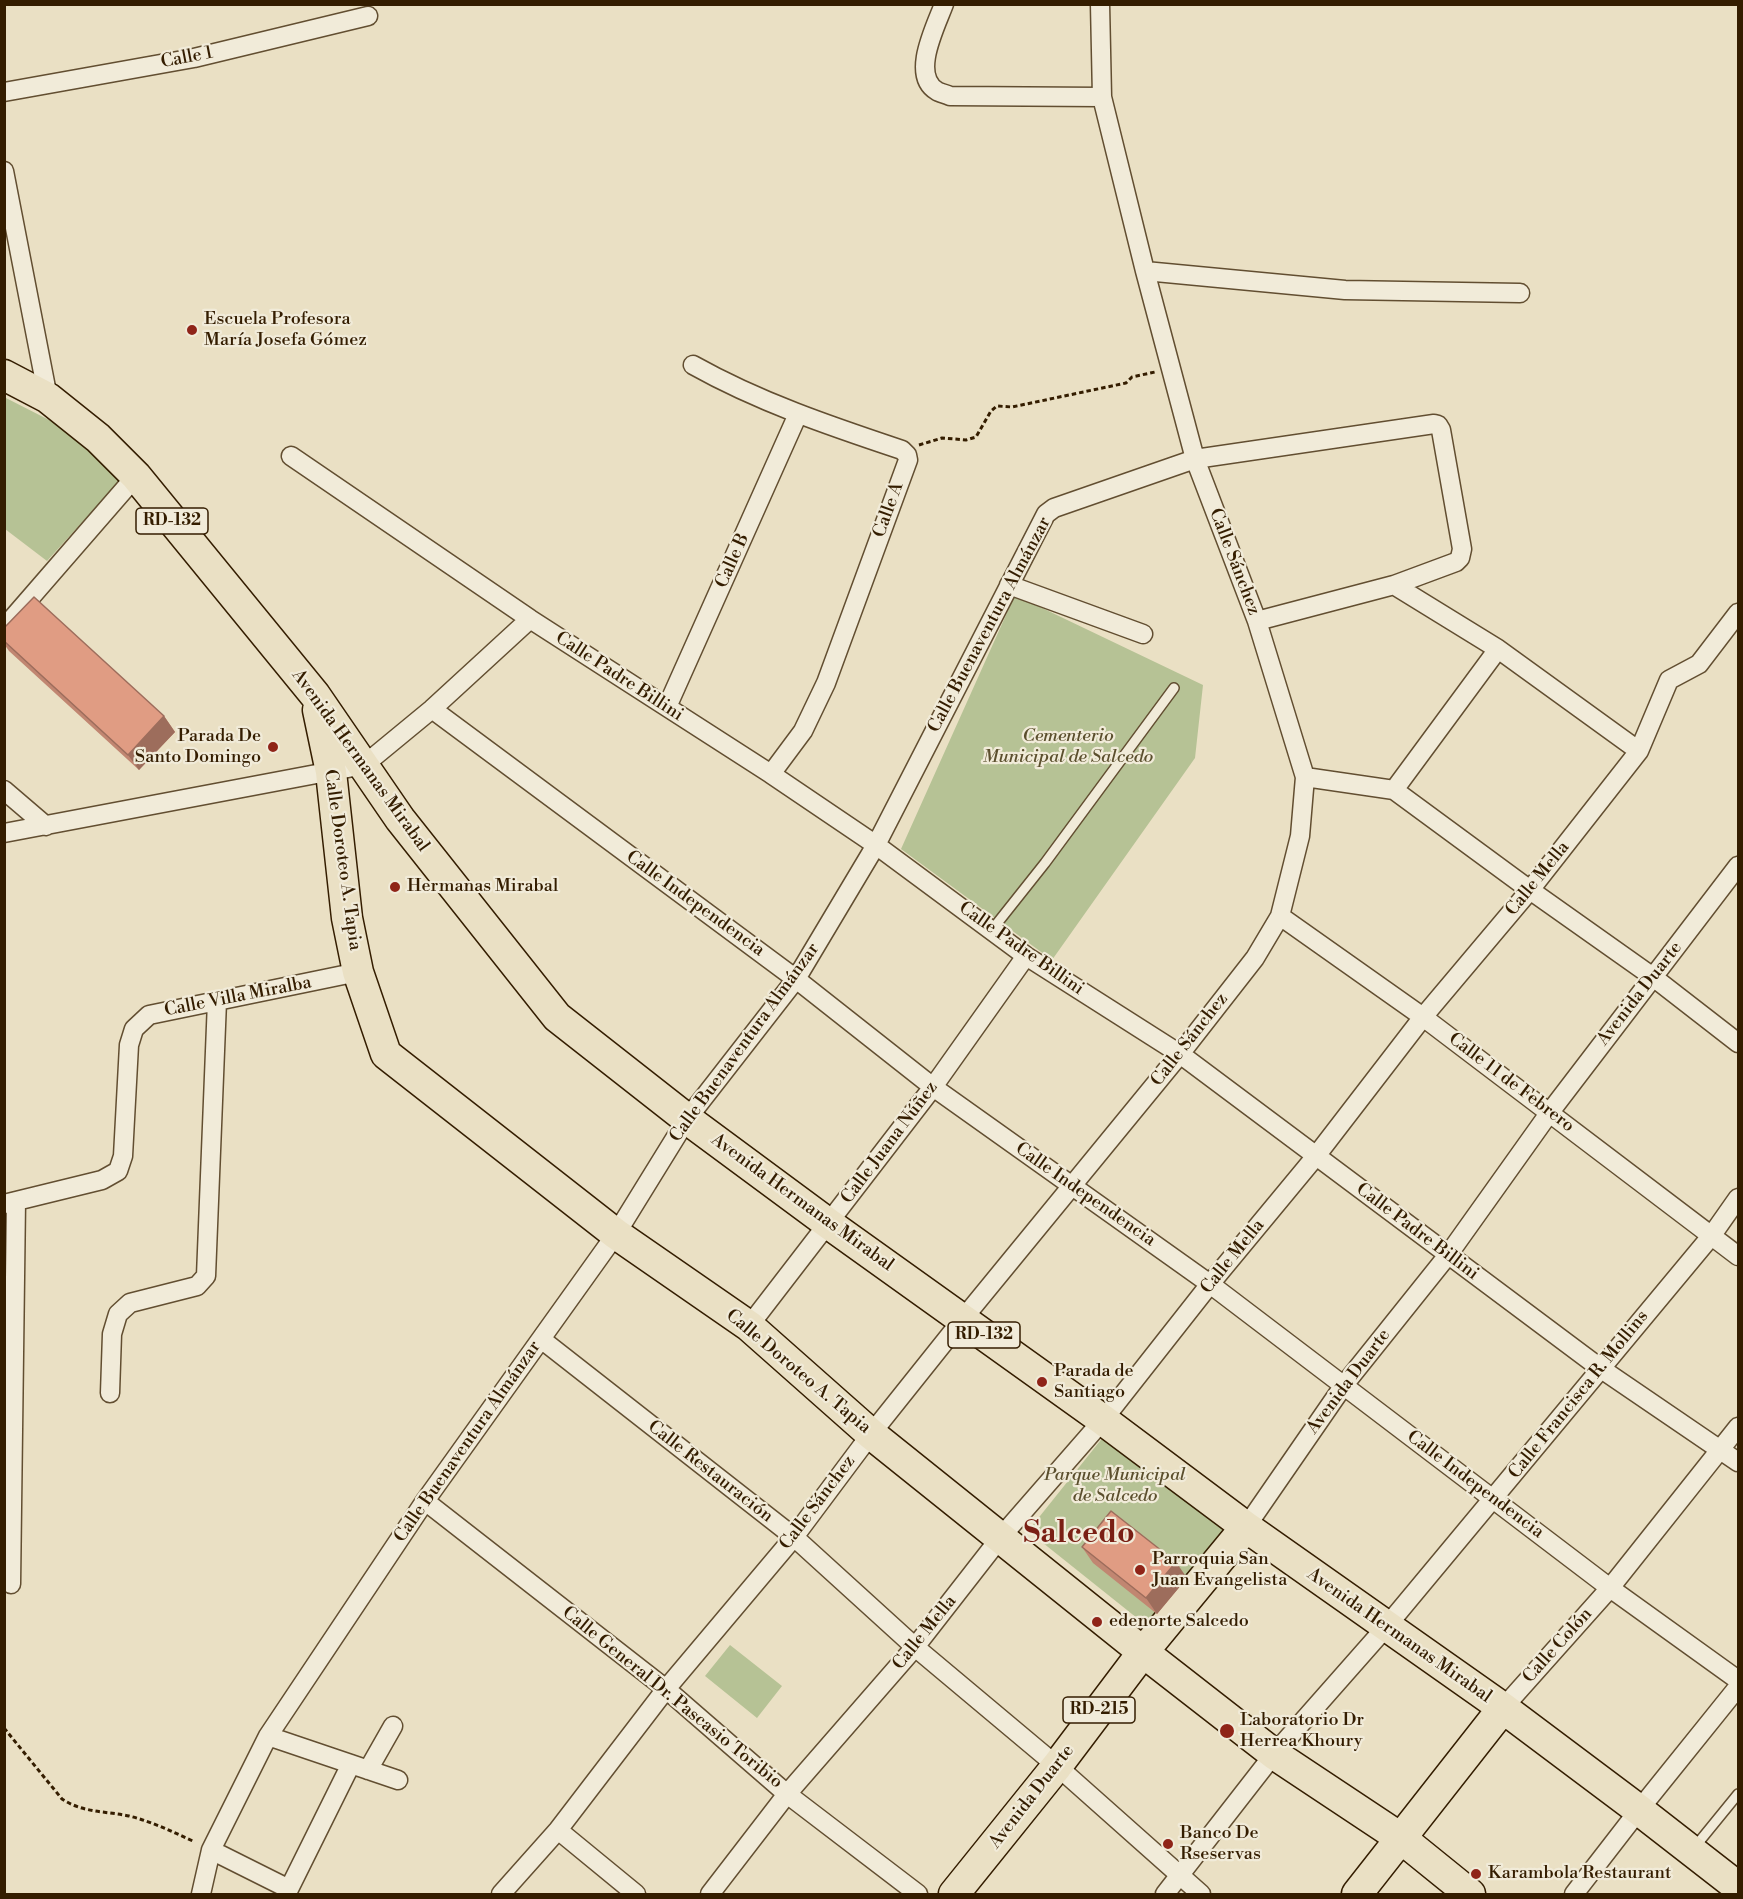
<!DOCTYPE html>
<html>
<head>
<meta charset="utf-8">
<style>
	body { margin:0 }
	#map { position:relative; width:1743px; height:1899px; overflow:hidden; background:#eae0c4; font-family:"Libre Bodoni",serif }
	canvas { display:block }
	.frame { position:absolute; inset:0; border:6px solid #341d00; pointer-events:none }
</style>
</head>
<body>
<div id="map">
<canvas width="1743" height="1899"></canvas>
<div class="frame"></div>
</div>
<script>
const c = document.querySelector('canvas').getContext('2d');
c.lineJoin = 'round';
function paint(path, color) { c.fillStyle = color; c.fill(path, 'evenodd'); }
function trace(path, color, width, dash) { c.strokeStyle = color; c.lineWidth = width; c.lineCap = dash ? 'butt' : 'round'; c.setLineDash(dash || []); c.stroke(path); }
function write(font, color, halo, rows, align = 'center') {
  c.font = font + ' "Libre Bodoni",serif'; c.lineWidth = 4.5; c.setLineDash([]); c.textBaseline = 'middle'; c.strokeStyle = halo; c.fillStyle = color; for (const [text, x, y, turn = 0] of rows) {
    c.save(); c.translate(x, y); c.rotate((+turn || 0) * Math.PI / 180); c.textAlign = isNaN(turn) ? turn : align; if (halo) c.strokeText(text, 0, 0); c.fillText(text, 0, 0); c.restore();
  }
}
paint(new Path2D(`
	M4 397 53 422 124 476 47 561 5 529Z
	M1015 595 1203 685 1195 758 1052 960 901 849Z
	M1108 1431 1228 1526 1147 1626 1028 1531Z
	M730 1645 782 1686 757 1718 705 1676Z`), '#b6c295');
const service = new Path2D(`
	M991 931 1045 863 1174 688
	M1694 1848 1738 1794`);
const minor = new Path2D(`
	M944 4C936 26 910 75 937 91 940 93 946 94 950 96L1102 97
	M4 92 194 58 368 16
	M4 171 48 398
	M1145 271 1345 290 1520 293
	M693 365C759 402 830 426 902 450L907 455 908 460 826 683 803 731 771 774
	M291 456 530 619 771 774 876 845 1026 956 1180 1054 1600 1368 1738 1462
	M1009 585 1143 634
	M1257 621 1394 585 1498 649 1639 751
	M4 628 136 476
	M667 707 798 414
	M432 709 796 979 933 1087 1210 1284 1610 1588 1738 1680
	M1305 777 1394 790 1530 890 1653 977 1738 1043
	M4 790 46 826
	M1394 790 1498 649
	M4 833 364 765 432 709 530 619
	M1280 916 1423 1017 1738 1256
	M4 1204 102 1180 118 1171 123 1156 129 1045 134 1029 149 1015 358 972
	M749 1326 933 1087 1026 956
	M541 1339 794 1537 915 1647 1057 1766 1201 1894
	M110 1393 112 1334 118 1314 130 1303 197 1286 206 1276 217 1001
	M425 1501 666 1689 787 1794 918 1894
	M1246 1527 1344 1385 1448 1255 1550 1112 1738 866
	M11 1584 16 1201
	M1503 1708 1610 1588 1738 1427
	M268 1736 398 1780
	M368 1770 393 1726
	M558 1830 636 1894
	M211 1850 289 1889 351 1764
	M201 1894 211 1850 268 1736 425 1501 616 1234 687 1119 796 979 876 845 1046 514 1054 508 1195 459 1434 424 1438 425 1441 430 1462 549 1460 558 1456 562 1394 585
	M501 1894 558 1830 666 1689 794 1537 871 1434 962 1320 1180 1054 1255 958 1280 916 1300 836 1305 777 1257 621 1195 459 1145 271 1102 97 1100 4
	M710 1894 787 1794 915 1647 1000 1538 1103 1420 1210 1284 1316 1156 1423 1017 1530 890 1639 751 1669 680 1699 664 1738 613
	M1165 1894 1274 1754 1386 1627 1712 1235 1738 1198
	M1574 1894 1639 1810 1738 1687`);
const primary = new Path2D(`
	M4 375 48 398 98 438 136 476 315 695 400 819 557 1017 687 1119 829 1224 1103 1420 1246 1527 1503 1708 1639 1810 1738 1887
	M318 710 331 772 347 918 358 972 386 1054 616 1234 749 1326 871 1434 1143 1652 1274 1754 1402 1839 1470 1894
	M954 1894 1057 1766 1143 1652 1246 1527
	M1357 1894 1503 1708`);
trace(service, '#624e31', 12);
trace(minor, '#624e31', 21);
trace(primary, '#341d00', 33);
trace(new Path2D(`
	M919 445 942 438 966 440 976 437 991 411 997 406 1012 407 1126 383 1132 377 1155 372
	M4 1728 62 1799C83 1813 106 1811 129 1816 153 1822 173 1832 195 1842`), '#341d00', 3, [4.5, 3]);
trace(service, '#f1ebd9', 9);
trace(minor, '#f1ebd9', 18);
trace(primary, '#eae0c4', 30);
paint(new Path2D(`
	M4 628 164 716 175 732 139 770 9 651 4 644Z
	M1082 1547 1187 1578 1157 1614 1093 1563Z`), '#c18671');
paint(new Path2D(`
	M164 716 175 732 139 770 128 755Z
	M1176 1562 1187 1578 1157 1614 1146 1598Z`), '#9d6d5c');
const building = new Path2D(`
	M34 597 164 716 128 755 4 641V628Z
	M1111 1511 1176 1562 1146 1598 1082 1547Z`);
paint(building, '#e09c83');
trace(building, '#9d6d5c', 1.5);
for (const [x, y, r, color] of [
	[192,330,6,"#8f2418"],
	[273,747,6,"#8f2418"],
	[395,887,6,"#8f2418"],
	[1042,1382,6,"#8f2418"],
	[1140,1570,6,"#8f2418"],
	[1097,1622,6,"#8f2418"],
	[1227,1731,8,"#8f2418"],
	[1168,1844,6,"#8f2418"],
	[1476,1874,6,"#8f2418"]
]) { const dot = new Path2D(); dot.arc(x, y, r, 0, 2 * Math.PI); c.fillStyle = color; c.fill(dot); trace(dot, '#f1ebd9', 2); }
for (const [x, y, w] of [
	[172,521,72],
	[984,1335,72],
	[1099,1710,72]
]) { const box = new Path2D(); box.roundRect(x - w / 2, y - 13, w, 26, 4.5); c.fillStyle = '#f1ebd9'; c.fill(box); trace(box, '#341d00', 1.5); }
write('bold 16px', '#341d00', null, [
	["RD-132",172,521],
	["RD-132",984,1335],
	["RD-215",1099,1710]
]);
write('18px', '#341d00', '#f1ebd9', [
	["Calle 1",187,58,-11],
	["Calle A",889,510,-70],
	["Calle B",733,561,-66],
	["Calle Sánchez",1234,562,69],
	["Calle Buenaventura Almánzar",990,625,-62],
	["Calle Padre Billini",619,677,33],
	["Avenida Hermanas Mirabal",360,761,54],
	["Calle Doroteo A. Tapia",342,860,82],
	["Calle Mella",1538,879,-51],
	["Calle Independencia",695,904,36],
	["Calle Padre Billini",1021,949,35],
	["Avenida Duarte",1640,994,-52],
	["Calle Villa Miralba",238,997,-11],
	["Calle Sánchez",1190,1040,-52],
	["Calle Buenaventura Almánzar",745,1043,-54],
	["Calle 11 de Febrero",1511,1083,37],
	["Calle Juana Núñez",890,1143,-53],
	["Calle Independencia",1085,1195,35],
	["Avenida Hermanas Mirabal",802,1203,36],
	["Calle Padre Billini",1417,1232,37],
	["Calle Mella",1233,1257,-51],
	["Calle Doroteo A. Tapia",798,1372,40],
	["Avenida Duarte",1349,1382,-53],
	["Calle Francisca R. Mollins",1579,1395,-51],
	["Calle Buenaventura Almánzar",468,1442,-55],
	["Calle Restauración",710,1472,38],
	["Calle Independencia",1475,1485,37],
	["Calle Sánchez",818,1503,-53],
	["Calle Mella",925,1633,-51],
	["Avenida Hermanas Mirabal",1399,1636,35],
	["Calle Colón",1558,1646,-48],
	["Calle General Dr. Pascasio Toribio",672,1698,39],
	["Avenida Duarte",1032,1797,-52]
]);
write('18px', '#341d00', '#f1ebd9', [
	["Escuela Profesora",204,320],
	["María Josefa Gómez",204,341],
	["Parada De",261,737,"right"],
	["Santo Domingo",261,758,"right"],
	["Hermanas Mirabal",407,887],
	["Parada de",1054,1372],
	["Santiago",1054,1393],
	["Parroquia San",1152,1560],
	["Juan Evangelista",1152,1581],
	["edenorte Salcedo",1109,1622],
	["Laboratorio Dr",1240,1721],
	["Herrea Khoury",1240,1742],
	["Banco De",1180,1834],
	["Rseservas",1180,1855],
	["Karambola Restaurant",1488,1874]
], 'left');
write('italic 18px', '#5b4f2d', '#f1ebd9', [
	["Cementerio",1068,737],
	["Municipal de Salcedo",1068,758],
	["Parque Municipal",1115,1476],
	["de Salcedo",1115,1497]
]);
write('bold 30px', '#7a1f14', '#f1ebd9', [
	["Salcedo",1079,1535]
]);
</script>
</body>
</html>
